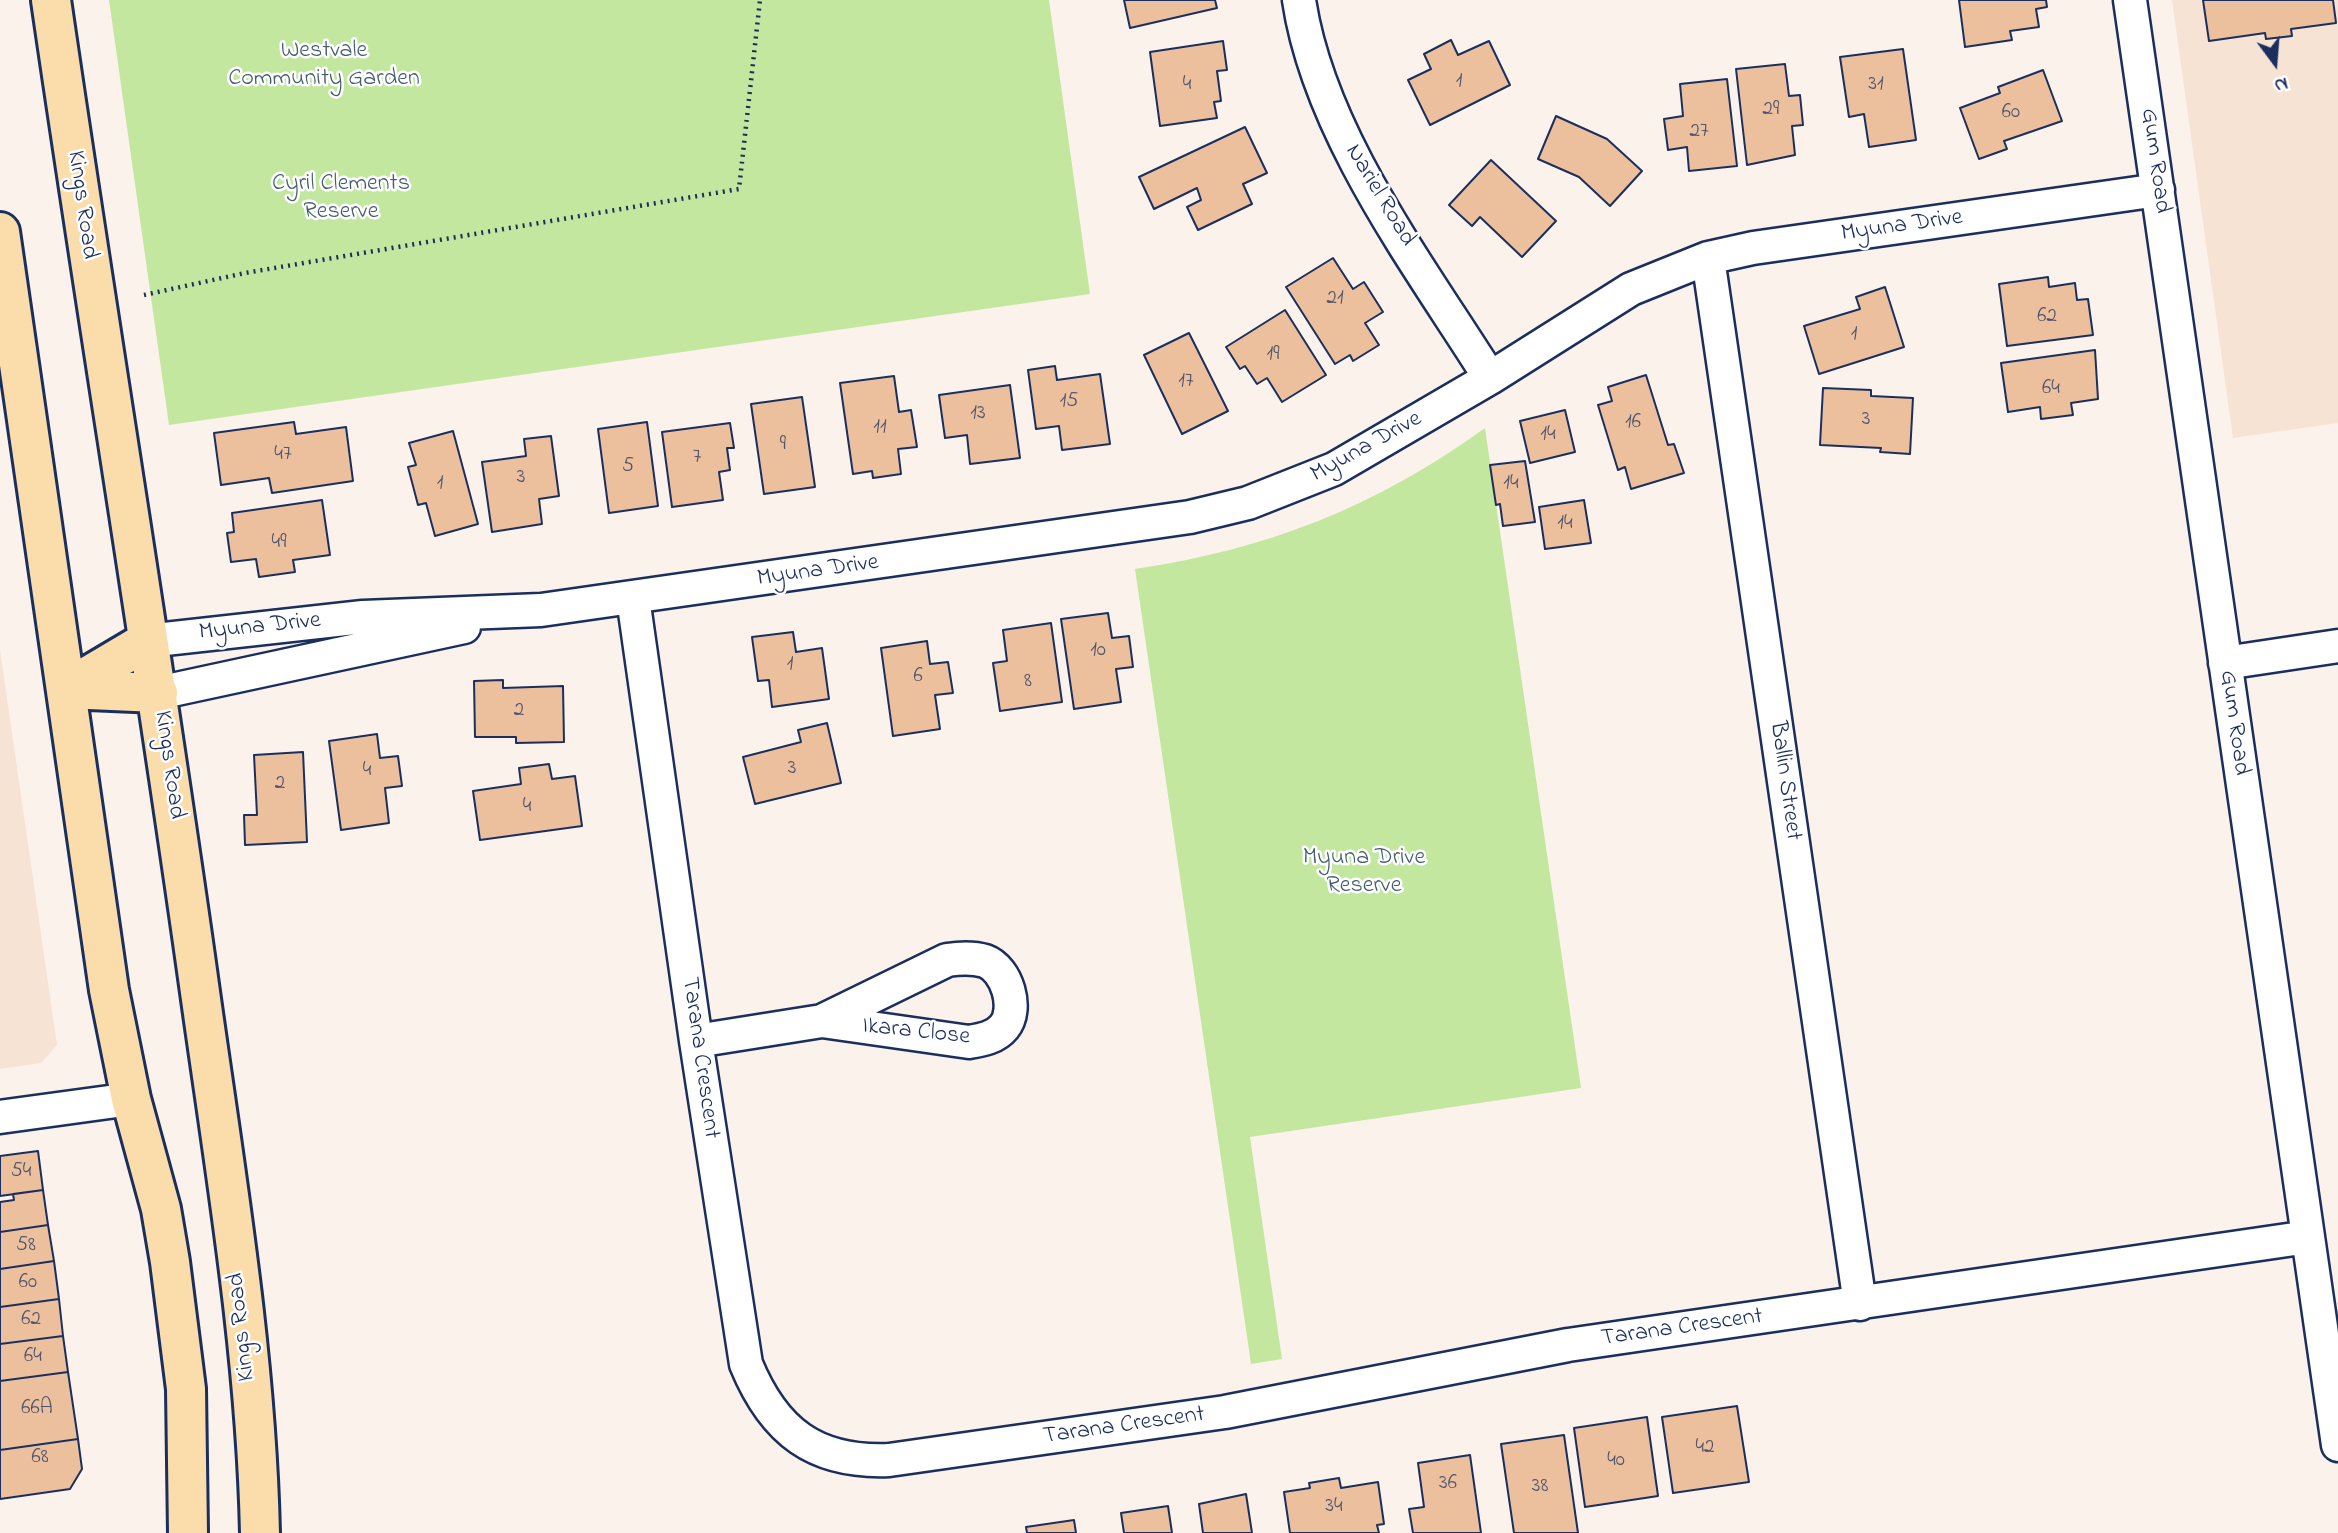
<!DOCTYPE html>
<html>
<head>
<meta charset="utf-8">
<style>
	body { margin:0 }
	#map { position:relative; width:2338px; height:1533px; overflow:hidden; background:#fbf2eb; font-family:"Indie Flower",sans-serif }
	canvas { display:block }
	.north { position:absolute; left:2240px; top:28px; width:70px; height:70px; -webkit-text-stroke:5px #fff; paint-order:stroke; rotate:164deg; font-size:19px; font-weight:700; line-height:28px; text-align:center; color:#1b2f5e }
	.north::after { content:''; display:block; margin:auto; width:24px; height:32px; background:#1b2f5e; clip-path:polygon(50% 0,100% 100%,50% 72%,0 100%) }
</style>
</head>
<body>
<div id="map">
<canvas width="2338" height="1533"></canvas>
<div class="north">N</div>
</div>
<script>
const c = document.querySelector('canvas').getContext('2d');
c.lineJoin = 'round';
function paint(path, color) { c.fillStyle = color; c.fill(path, 'evenodd'); }
function trace(path, color, width, dash) { c.strokeStyle = color; c.lineWidth = width; c.lineCap = dash ? 'butt' : 'round'; c.setLineDash(dash || []); c.stroke(path); }
function write(font, color, halo, rows, align = 'center') {
  c.font = font + ' "Indie Flower",sans-serif'; c.lineWidth = 5; c.setLineDash([]); c.textBaseline = 'middle'; c.strokeStyle = halo; c.fillStyle = color; for (const [text, x, y, turn = 0] of rows) {
    c.save(); c.translate(x, y); c.rotate((+turn || 0) * Math.PI / 180); c.textAlign = isNaN(turn) ? turn : align; if (halo) c.strokeText(text, 0, 0); c.fillText(text, 0, 0); c.restore();
  }
}
paint(new Path2D(`
	M2172 0H2338V423L2233 438Z
	M0 650 57 1045 41 1063 0 1069Z`), '#f6e3d3');
paint(new Path2D(`
	M109 0H1049L1090 294 169 425Z
	M1485 428 1581 1088 1250 1137 1282 1359 1251 1364 1135 569C1269 549 1375 507 1485 428Z`), '#c4e7a0');
const building = new Path2D(`
	M1124 0H1215L1217 8 1130 28Z
	M1959 0H2046L2047 7 2036 9 2039 27 2010 31 2012 40 1965 47Z
	M2203 0H2333L2336 23 2291 29 2292 36 2266 39 2265 33 2209 41Z
	M1451 40 1458 55 1489 41 1510 85 1430 125 1408 80 1431 69 1424 54Z
	M1223 41 1227 70 1217 71 1221 101 1214 102 1217 118 1160 126 1150 52Z
	M1903 49 1916 140 1869 147 1864 114 1849 117 1840 57Z
	M1785 64 1789 96 1800 95 1803 125 1792 126 1795 155 1747 165 1736 69Z
	M2043 70 2062 121 2004 141 2007 149 1979 159 1960 108 2000 93 1998 87Z
	M1727 79 1737 166 1689 171 1687 147 1668 150 1664 119 1683 116 1680 84Z
	M1556 116 1607 139 1642 171 1610 206 1579 177 1538 159Z
	M1245 127 1267 173 1243 184 1252 204 1198 230 1187 207 1201 200 1197 188 1154 209 1139 177Z
	M1491 160 1556 221 1522 257 1480 217 1472 226 1449 205Z
	M1333 258 1353 289 1364 282 1383 312 1365 323 1379 345 1353 361 1350 355 1335 364 1286 287Z
	M2048 277 2049 287 2075 283 2077 300 2088 299 2093 335 2007 346 1999 284Z
	M1885 287 1904 347 1819 374 1804 326 1860 309 1856 297Z
	M1285 310 1326 375 1282 402 1267 378 1257 384 1245 366 1240 369 1226 347Z
	M1189 333 1228 411 1182 434 1144 355Z
	M2095 350 2098 399 2071 403 2073 415 2041 419 2040 407 2008 412 2001 363Z
	M1055 366 1057 380 1100 374 1110 444 1062 450 1059 426 1036 429 1028 370Z
	M1646 375 1668 445 1674 444 1684 473 1631 489 1625 467 1618 470 1598 405 1612 401 1608 387Z
	M894 376 899 412 911 410 917 447 898 449 901 474 873 478 872 471 853 474 840 383Z
	M1010 385 1020 458 970 464 967 435 945 438 939 395Z
	M1823 388 1871 390V396L1913 398 1910 454 1880 452 1881 448 1820 445Z
	M802 397 815 487 764 494 751 404Z
	M1565 410 1575 452 1530 463 1520 421Z
	M294 422 296 434 346 427 353 481 272 493 269 478 221 485 214 433Z
	M647 422 658 506 609 513 598 429Z
	M730 423 734 448H727L730 470 719 472 723 500 672 507 662 432Z
	M453 431 478 524 435 536 426 503 418 505 408 467 416 465 409 443Z
	M551 436 559 496 539 499 542 524 492 532 482 462 526 456 524 439Z
	M1525 461 1535 522 1503 526 1500 504 1496 505 1490 465Z
	M322 500 330 555 293 560 295 572 259 577 256 559 231 562 227 533 234 532 232 513Z
	M1584 500 1591 543 1545 549 1539 507Z
	M1108 613 1112 638 1129 636 1133 667 1116 669 1121 702 1074 709 1061 619Z
	M1051 623 1062 702 1000 711 993 663 1007 661 1003 630Z
	M793 632 796 652 822 648 829 699 772 707 769 680 758 681 752 637Z
	M927 641 930 664 948 662 953 693 935 695 940 729 893 736 881 648Z
	M503 680V688L563 686 564 742 516 743V737H475L474 681Z
	M827 723 841 783 755 804 743 757 801 742 798 730Z
	M377 734 380 758 398 756 402 786 385 788 389 823 341 830 329 741Z
	M303 752 307 842 245 845 244 815H257L254 755Z
	M549 764 552 779 575 776 582 826 480 840 473 791 521 784 519 768Z
	M38 1151 43 1190 0 1196V1156Z
	M43 1190 48 1225 0 1232V1202L14 1200 13 1194Z
	M48 1225 54 1261 0 1269V1232Z
	M54 1261 59 1299 0 1307V1269Z
	M59 1299 63 1336 0 1344V1307Z
	M63 1336 68 1372 0 1381V1344Z
	M68 1372 78 1439 0 1450V1381Z
	M1737 1406 1749 1482 1673 1493 1662 1417Z
	M1647 1417 1658 1496 1585 1507 1574 1428Z
	M1564 1435 1578 1533H1514L1501 1444Z
	M78 1439 82 1469 70 1489 0 1499V1450Z
	M1470 1455 1481 1533H1413L1409 1509 1424 1507 1418 1463Z
	M1339 1478 1341 1488 1378 1482 1384 1524 1377 1525 1379 1533H1290L1284 1492 1310 1488 1309 1483Z
	M1246 1494 1252 1533H1203L1199 1504Z
	M1168 1506 1172 1533H1124L1121 1513Z
	M1074 1520 1076 1533H1027L1026 1527Z`);
paint(building, '#ecc09c');
trace(building, '#1b2f5e', 2);
const minor = new Path2D(`
	M1299 0C1319 134 1419 265 1490 378
	M2130 0 2338 1445
	M1708 258 1860 1304
	M633 598 696 1041 746 1364C774 1432 815 1463 889 1460L1225 1412 1568 1345 2308 1237
	M147 641 363 617 541 610 1190 517 1248 503 1334 469 1490 378 1631 289 1708 258 1753 248 2158 190
	M2225 663 2338 646
	M158 693 464 627
	M696 1041 822 1021 969 1042C981 1040 995 1038 1004 1027 1019 1009 1007 969 985 961 972 957 960 958 947 960L822 1021
	M0 1117 131 1099`);
const primary = new Path2D(`
	M51 0C99 331 154 661 200 992 225 1171 256 1352 260 1533
	M0 232 109 990 131 1099 161 1209 170 1262 186 1389 188 1533
	M66 689 147 641
	M66 689 158 693`);
trace(minor, '#1b2f5e', 37);
trace(primary, '#1b2f5e', 44);
trace(new Path2D(`
	M144 295 245 273 739 189 760 0`), '#1b2f5e', 4.5, [2, 5]);
trace(minor, '#fff', 32);
trace(primary, '#faddab', 38);
write('21px', '#4f536e', null, [
	["1",1459,83],
	["4",1187,86],
	["31",1876,86],
	["29",1771,111],
	["60",2011,114],
	["27",1699,133],
	["21",1335,300],
	["62",2047,318],
	["1",1854,336],
	["19",1273,356],
	["17",1186,383],
	["64",2051,390],
	["15",1069,403],
	["13",978,415],
	["3",1866,421],
	["16",1633,424],
	["11",880,429],
	["14",1548,436],
	["9",783,446],
	["47",283,456],
	["7",697,459],
	["5",628,468],
	["3",521,479],
	["1",440,485],
	["14",1511,485],
	["14",1565,525],
	["49",279,544],
	["10",1098,652],
	["1",790,666],
	["6",918,678],
	["8",1028,683],
	["2",519,712],
	["3",792,770],
	["4",367,772],
	["2",280,785],
	["4",527,808],
	["54",21,1173],
	["58",26,1247],
	["60",28,1284],
	["62",31,1321],
	["64",33,1358],
	["66A",37,1410],
	["42",1705,1449],
	["68",40,1459],
	["40",1616,1462],
	["36",1448,1485],
	["38",1540,1488],
	["34",1334,1508]
]);
write('24px', '#455d6e', '#fff', [
	["Westvale",324,52],
	["Community Garden",324,80],
	["Cyril Clements",341,185],
	["Reserve",341,213],
	["Myuna Drive",1364,859],
	["Reserve",1364,887]
]);
write('24px', '#1b2f5e', '#fff', [
	["Gum Road",2154,161,82],
	["Nariel Road",1379,196,59],
	["Kings Road",81,205,82],
	["Myuna Drive",1902,227,-8],
	["Myuna Drive",1367,448,-29],
	["Myuna Drive",818,572,-8],
	["Myuna Drive",260,628,-6],
	["Gum Road",2233,723,82],
	["Kings Road",168,765,82],
	["Ballin Street",1784,781,82],
	["Ikara Close",916,1033,6],
	["Tarana Crescent",699,1058,82],
	["Kings Road",243,1327,-96],
	["Tarana Crescent",1682,1329,-8],
	["Tarana Crescent",1124,1427,-8]
]);
</script>
</body>
</html>
